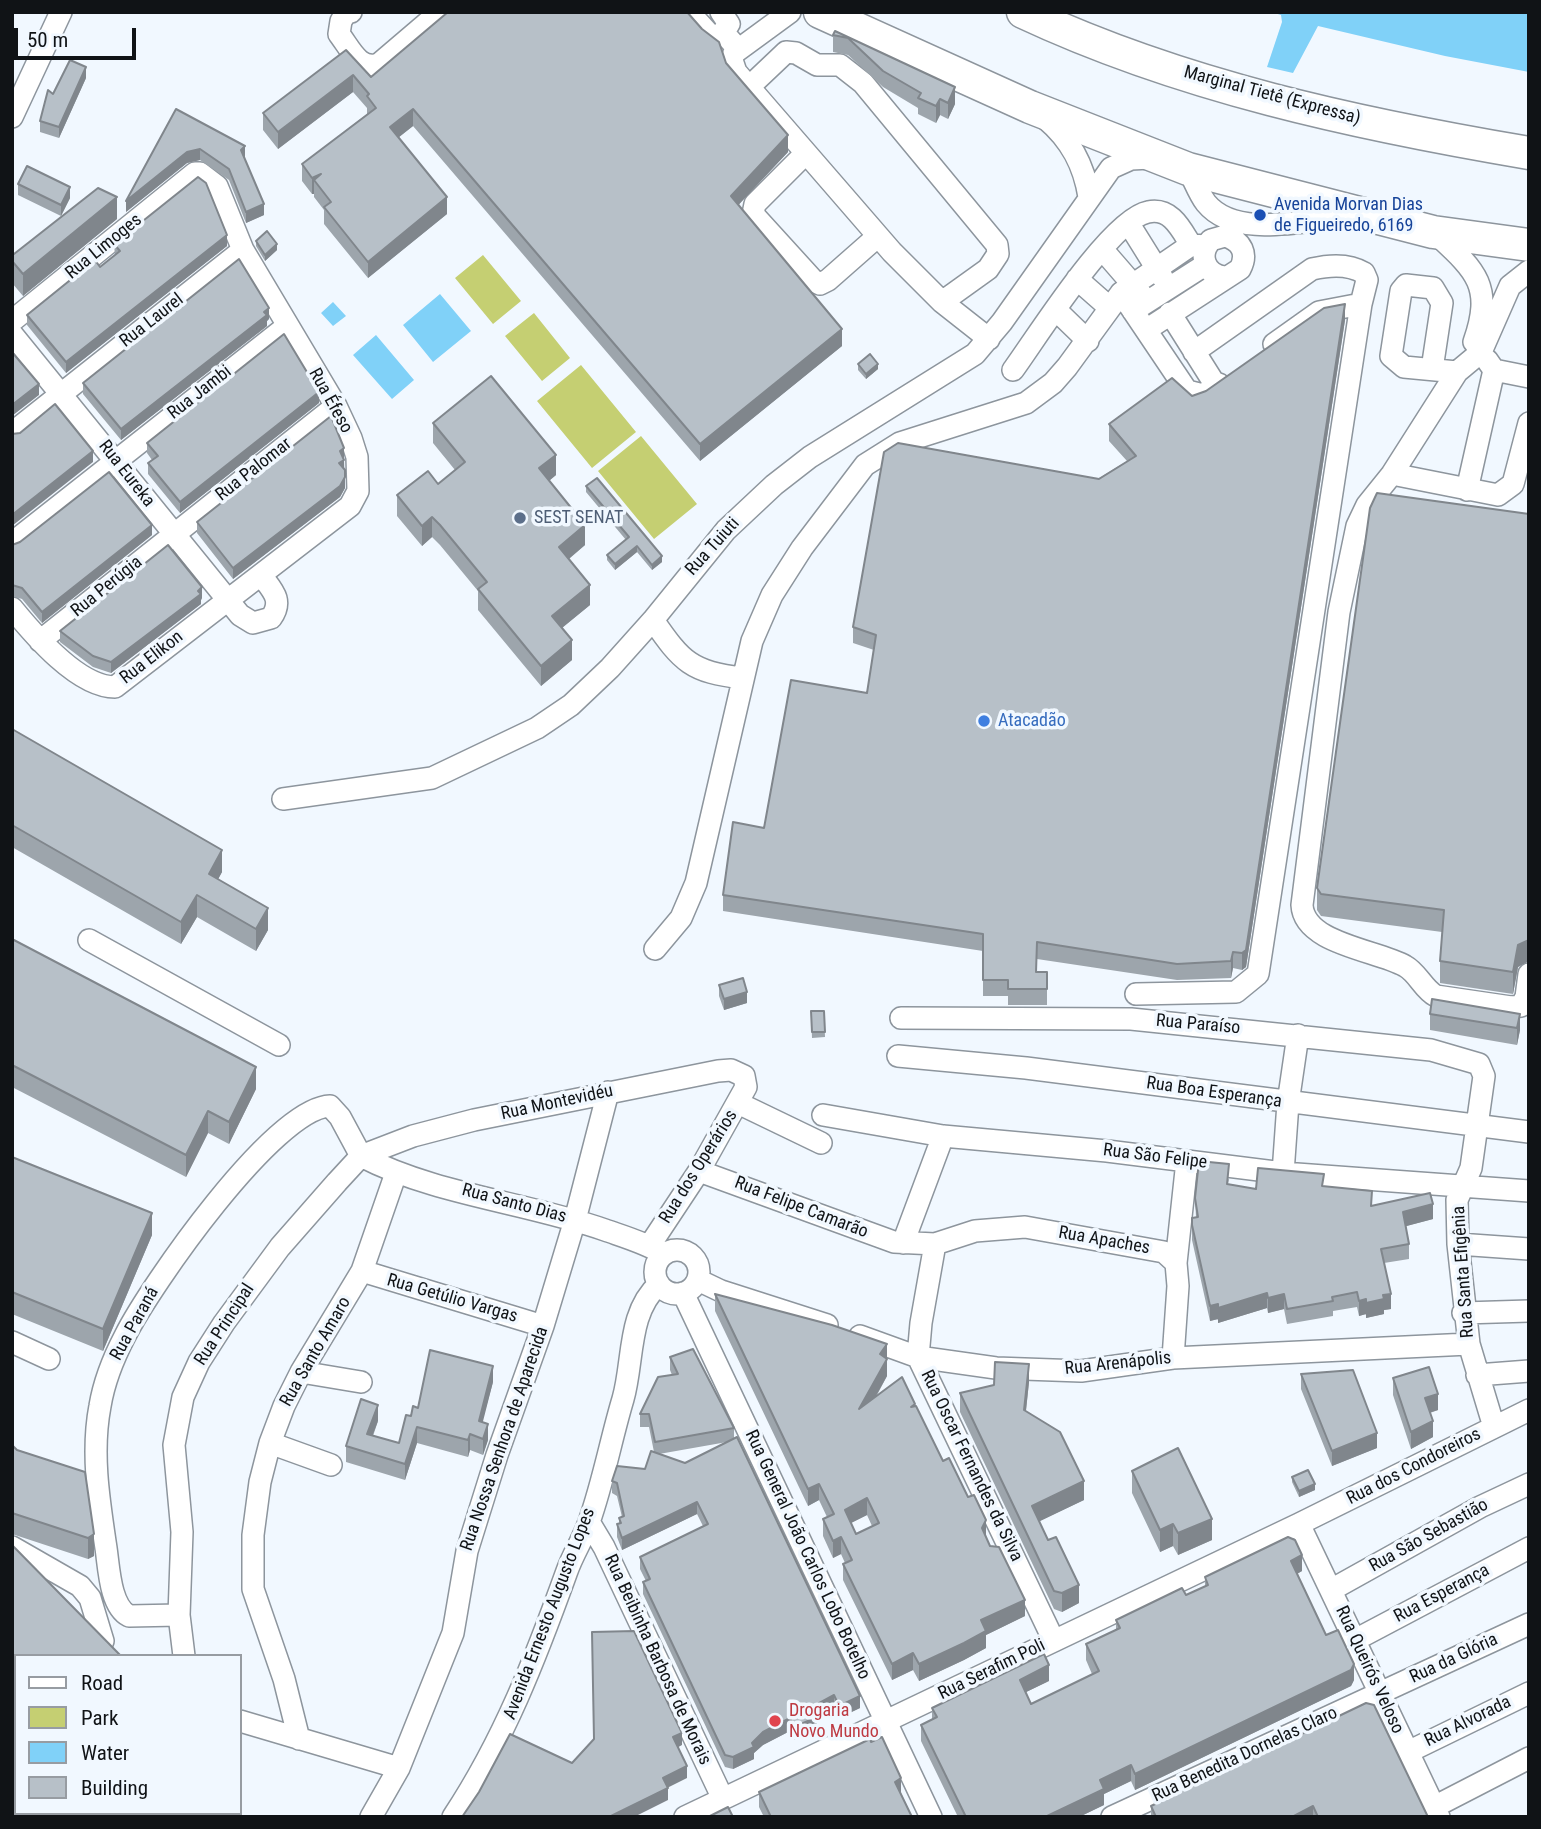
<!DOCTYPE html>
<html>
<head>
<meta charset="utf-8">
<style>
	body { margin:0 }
	#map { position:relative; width:1541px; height:1829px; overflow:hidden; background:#f1f8ff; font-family:"Roboto Condensed",sans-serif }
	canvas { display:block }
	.frame { position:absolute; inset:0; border:14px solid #101316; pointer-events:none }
	.legend { position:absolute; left:14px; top:1654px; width:228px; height:161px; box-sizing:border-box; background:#f1f8ff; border:2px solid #979ca2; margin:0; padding:9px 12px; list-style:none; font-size:21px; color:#101316 }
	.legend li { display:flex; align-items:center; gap:14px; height:35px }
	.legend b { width:35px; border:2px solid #979ca2 }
	.scale { position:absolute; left:14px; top:28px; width:122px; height:32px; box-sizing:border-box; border:4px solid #101316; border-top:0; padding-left:9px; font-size:21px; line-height:24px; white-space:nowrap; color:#101316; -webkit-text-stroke:5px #f1f8ff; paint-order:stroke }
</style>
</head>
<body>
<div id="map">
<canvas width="1541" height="1829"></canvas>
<div class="frame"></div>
<ul class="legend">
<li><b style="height:9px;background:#fff"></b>Road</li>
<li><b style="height:19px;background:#c5cf72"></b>Park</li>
<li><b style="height:19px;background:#80d1f8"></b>Water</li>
<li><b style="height:19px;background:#b7c0c8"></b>Building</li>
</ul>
<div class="scale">50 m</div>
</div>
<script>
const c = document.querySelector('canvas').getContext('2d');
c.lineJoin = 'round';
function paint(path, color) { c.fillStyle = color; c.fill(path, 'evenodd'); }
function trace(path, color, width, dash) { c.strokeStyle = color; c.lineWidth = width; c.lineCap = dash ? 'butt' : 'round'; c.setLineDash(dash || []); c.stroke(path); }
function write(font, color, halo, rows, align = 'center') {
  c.font = font + ' "Roboto Condensed",sans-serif'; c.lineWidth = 7; c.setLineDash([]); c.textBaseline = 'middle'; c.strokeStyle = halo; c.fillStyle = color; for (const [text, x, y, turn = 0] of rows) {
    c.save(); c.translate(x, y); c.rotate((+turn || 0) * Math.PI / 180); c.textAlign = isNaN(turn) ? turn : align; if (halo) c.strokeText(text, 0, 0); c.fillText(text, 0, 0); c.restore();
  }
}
paint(new Path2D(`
	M483 255 521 301 493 324 455 278Z
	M534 313 570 358 542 381 505 336Z
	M581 365 636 432 592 468 537 401Z
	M641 436 697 504 654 539 598 471Z
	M16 1793V1813H85L87 1817H12V1795Z`), '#c5cf72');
paint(new Path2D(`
	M1271 12H1529V72L1445 56 1318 26 1293 73 1267 67 1282 22 1281 15Z
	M440 294 471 331 433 362 403 325Z
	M333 302 346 316 333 326 321 313Z
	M376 335 414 380 392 399 353 355Z`), '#80d1f8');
const minor = new Path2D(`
	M351 12 346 13 341 21 339 34C350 48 359 71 379 64L440 12
	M689 12 712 37H717L723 32
	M721 12 729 24 723 32 738 49
	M790 12 734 53 732 60 736 72 892 252 942 302 989 339
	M748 88 786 52 796 53 817 65H840L863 83 997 245 998 254 988 269 942 302
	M12 117 61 12
	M1046 119C1071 140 1084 165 1089 197
	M806 153 755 204 753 214 814 281 820 284 828 280 878 236
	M1188 169C1194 180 1199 194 1206 203 1236 240 1308 219 1348 217
	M1129 224 1162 277
	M1435 233C1475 270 1494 285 1474 342
	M1102 249 1141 294
	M1529 271 1510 286 1481 352 1457 372 1392 474 1367 505 1357 526 1339 612 1302 905C1304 944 1377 950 1405 966 1418 973 1423 989 1436 996L1511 1007 1521 1006 1526 997 1529 974
	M1077 279 1110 308
	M1121 293 1187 391 1203 395 1219 384
	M1056 310 1088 341
	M1133 311 1205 265
	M1170 313 1216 386
	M12 321 195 173H200L217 186 243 250 336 406 351 438 357 457 358 491 350 506 115 687C78 687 34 635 12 608
	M1146 330 1240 269C1248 254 1242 241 1225 236L1211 240C1198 254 1204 274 1224 277
	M12 334 227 599 240 615 253 623 271 618C284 600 272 590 261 575
	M1194 352 1312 269C1329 265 1348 263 1364 273L1367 280 1361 304 1319 312 1274 344
	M1487 360 1494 370 1529 377
	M1432 369 1442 303 1433 288 1406 285 1401 291 1391 356 1404 367 1457 372
	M1013 370C1037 337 1111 219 1148 212 1171 207 1181 229 1191 245
	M12 433 243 250
	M1392 474 1498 495 1513 484 1529 423
	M1467 490 1494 370
	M12 543 286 327
	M653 620C682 662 691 672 743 678
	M40 641 336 406
	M283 799 432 778 537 728 571 705 610 668 653 620 726 530 774 485 810 457 975 354 1002 322 1111 168 1131 159 1151 158
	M89 940 279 1045
	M655 949 681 918 696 883 752 641 772 595 802 548 865 465 900 443 1026 403 1053 383 1067 367 1121 293 1191 245 1206 246
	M1136 994 1236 992 1258 974 1361 304
	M901 1018 1131 1019 1431 1050 1479 1064 1484 1076 1471 1168 1457 1200 1458 1244 1469 1344 1494 1427
	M898 1056 1026 1068 1529 1132
	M738 1103 821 1143
	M823 1115 943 1136 1107 1151 1283 1173 1529 1191
	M361 1156C436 1195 525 1202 605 1230 625 1237 646 1243 664 1254
	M699 1171 894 1242 935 1244 975 1231 1025 1227 1164 1252 1176 1263 1178 1286 1173 1358
	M1283 1173 1288 1103 1298 1035
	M903 1243 943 1136
	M935 1244 921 1323 918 1357 1054 1641
	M1458 1244 1529 1249
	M655 1272a22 22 0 1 1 44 0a22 22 0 1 1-44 0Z
	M1176 1263 1187 1161
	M362 1271 543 1326
	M698 1280 721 1291 827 1325
	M683 1293 931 1817
	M1463 1313 1529 1311
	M860 1336 918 1357 996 1368 1081 1371 1173 1358 1469 1344
	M12 1342 49 1359
	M301 1372 361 1382
	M1477 1375 1529 1371
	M270 1443 331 1465
	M589 1522 604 1547 723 1799
	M1299 1524 1439 1817
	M12 1547 80 1586 90 1598 103 1641
	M1331 1590 1480 1507 1529 1484
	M179 1615 129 1616C110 1606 109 1568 106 1548 99 1501 91 1453 100 1406 104 1382 114 1357 125 1336 150 1286 274 1108 330 1106L340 1117 361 1156
	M1355 1640 1529 1548
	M184 1656 179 1615 182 1532 174 1445 183 1397 199 1362 224 1323 280 1247 337 1182 361 1156 413 1136 474 1120 718 1071 731 1070 744 1076 746 1087 699 1171 650 1245
	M240 1721 399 1768
	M299 1739 284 1679 253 1589V1535L260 1482 270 1443 284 1406 301 1372 362 1271 396 1173
	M1408 1752 1529 1693
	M1434 1807 1529 1758
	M371 1817 399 1768 453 1633 467 1551 497 1455 543 1326 575 1220 608 1092
	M453 1817C504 1740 536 1657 567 1571 573 1554 583 1539 589 1522 603 1483 611 1439 623 1399 634 1361 627 1313 659 1284
	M685 1817 1299 1524 1529 1410
	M1112 1817 1529 1624`);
const highway = new Path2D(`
	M820 12 1030 107 1188 169 1433 232 1529 245
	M1023 12C1181 86 1357 124 1529 153`);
trace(minor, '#8d959d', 24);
trace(highway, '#8d959d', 35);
trace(minor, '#fff', 21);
trace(highway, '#fff', 32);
paint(new Path2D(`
	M835 31 955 104 948 119 940 115 936 123 918 114V108L883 87 848 55 833 52V35Z
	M346 50 371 77 726 63 788 152 738 205 842 346 700 461 413 126 398 138 447 214 368 278 324 224V210L314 197V194H312L302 181V164L367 114V108L353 92 278 149 263 130V113Z
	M86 78 59 138 40 132V121L53 94Z
	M176 109 245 157 244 158 264 215 246 223 229 180 200 160 187 163 126 212Z
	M18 184 70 198 61 216 18 195Z
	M117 219 23 296 12 283V253L14 254Z
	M256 241 277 250 265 261 256 246Z
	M114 244 227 246 66 373 27 325V315L100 267 115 256Z
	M269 319 267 321V326L121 440 83 394V383Z
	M1345 320 1246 967 1242 970 1233 968 1231 978 1177 980 1037 959V972H1047V1005H1008V996H983V951L723 911V895L764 828 867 693 874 650 853 643V627L1127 461 1109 441V424L1206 391Z
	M858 364 878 369 866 379 858 370Z
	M319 403 180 513 148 474V463L152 460 147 453V443Z
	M433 423 556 475 549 481 585 545 569 559 590 605 562 628 572 660 541 686 478 610V591L440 545 432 537 422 546 397 516V495L438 484 455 470 433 443Z
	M344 459 345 488 340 497 233 579 197 533V522Z
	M586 486 662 562 652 570 637 552 615 570 607 560V555L626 540 586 492Z
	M1529 514V961L1518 967 1513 994 1440 983V961L1442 932 1321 916 1317 910V888Z
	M152 535 42 623 22 599 12 596V545Z
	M202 598 201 600V604L111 673 93 667 60 642V631Z
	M12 729 222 872 218 879 268 930 256 951 197 917 181 944 12 847Z
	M12 939 256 1089 229 1144 208 1133 186 1177 12 1087Z
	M719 985 747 1003 724 1010 719 996Z
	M811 1011H824L825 1037 812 1038Z
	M1430 1014H1520V1030L1517 1045 1430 1030Z
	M12 1157 152 1235 103 1351 12 1314Z
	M1229 1179 1228 1184 1256 1189 1324 1186 1372 1206 1433 1219 1406 1226 1409 1244V1259L1384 1263 1391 1309 1384 1310V1314L1366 1318V1314L1359 1316 1357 1307 1333 1311V1316L1287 1324 1284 1309 1268 1313 1267 1308 1218 1323V1319L1210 1321 1192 1240V1225L1196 1217 1195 1198Z
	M715 1294 887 1344V1376L876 1397 915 1406 943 1461 986 1537 1025 1616 986 1635V1648L964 1660 919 1681 913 1670 892 1680 843 1580V1564L845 1563 841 1554 833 1558 823 1536V1519L827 1517 819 1500 808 1506 715 1311ZM867 1515 872 1526 856 1534 851 1523Z
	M670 1357 734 1428V1439L860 1708 839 1718 834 1707 817 1716V1729L794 1740 790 1731 763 1745 754 1753V1759L733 1769 725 1767 643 1594V1582L646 1581 640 1569V1557L703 1526 697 1514 622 1550 617 1537V1524H619V1518L622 1517 617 1496 612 1493V1481L645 1469 654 1452 649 1427H640V1414L672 1375 670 1370ZM727 1442 685 1463 659 1454Z
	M1301 1374 1377 1448 1332 1466 1301 1389Z
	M1393 1378 1438 1410 1430 1413 1433 1437 1411 1449 1393 1395Z
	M493 1382 482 1422 488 1440 483 1455 470 1450 468 1457 417 1443 405 1480 346 1462V1446L378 1421 373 1436 399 1443 411 1416 418 1408Z
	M1029 1382 1026 1411 1084 1500 1039 1521 1079 1603 1062 1612 1054 1609 960 1412V1393Z
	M12 1445 17 1450 85 1472 94 1556 88 1559 12 1534Z
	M1132 1471 1212 1540 1178 1555 1173 1546 1160 1552 1132 1493Z
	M1292 1477 1315 1490 1299 1497 1292 1482Z
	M1302 1571 1297 1574 1326 1635 1354 1680 1351 1686 1135 1790 1131 1781 1104 1794V1805L1079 1817H958L921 1741V1725L932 1720V1708L1049 1681 1026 1692 1031 1704 1092 1674 1086 1660V1644L1116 1630V1620L1186 1595 1205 1586V1577Z
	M1366 1703 1428 1817H1151V1806Z
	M759 1792 901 1793 912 1817H764L759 1807Z`), '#9da5ac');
paint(new Path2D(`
	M86 67V78L59 138V127Z
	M353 75V92L278 149V132Z
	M955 87V104L948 119V103Z
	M940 99V115L936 123V106Z
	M413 109V126L390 144V127Z
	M788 135V152L731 213V196Z
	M245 146V157L241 161V150Z
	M200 149V160L187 163 126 212V201L187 152Z
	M321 174 314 180V194H312V178Z
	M70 187V198L61 216V205Z
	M117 197V219L23 296V274Z
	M447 197V214L368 278V262Z
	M264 204V215L246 223V212Z
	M227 235V246L66 373V362Z
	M277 244V250L265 261V255Z
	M1345 304V320L1246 967 1242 970V953Z
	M269 308V319L267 321V326L121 440V429Z
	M842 329V346L700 461V444Z
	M878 364V369L866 379V374Z
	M39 384V395L12 416V405Z
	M319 392V403L180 513V502Z
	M344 448V459L340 451Z
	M93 451V462L12 526V515Z
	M556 455V475L539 489V468Z
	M344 460V471L339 463Z
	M345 477V488L340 497 233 579V568Z
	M432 517V537L422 546V526Z
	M152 525V535L42 623V612Z
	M585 525V545L559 567V547Z
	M637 546V552L615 570V564Z
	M662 556V562L652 570V565Z
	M590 585V605L552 636V616Z
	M202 587V598L201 600V604L111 673V662Z
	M572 640V660L541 686V666Z
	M222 850V872L209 896V874Z
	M197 895V917L181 944V922Z
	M268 908V930L256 951V929Z
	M1529 940V961L1518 967 1513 994V972L1518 945Z
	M1233 952V968L1231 978V961Z
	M747 992V1003L724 1010V999Z
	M1520 1014V1030L1517 1045V1028Z
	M256 1067V1089L229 1144V1122Z
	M208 1111V1133L186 1177V1155Z
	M1433 1204V1219L1403 1227V1212Z
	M152 1213V1235L103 1351V1329Z
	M1267 1293V1308L1218 1323V1308Z
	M1284 1294V1309L1268 1313V1298Z
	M1391 1294V1309L1384 1310V1314L1366 1318V1303L1383 1295Z
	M1366 1299V1314L1359 1316V1301Z
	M1218 1304V1319L1210 1321V1306Z
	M887 1344V1376L859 1426V1409L880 1354Z
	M1029 1364V1382L1024 1428V1410Z
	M493 1366V1382L479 1437V1421Z
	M1438 1394V1410L1425 1414V1398Z
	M378 1405V1421L367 1450V1434Z
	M1433 1421V1437L1411 1449V1432Z
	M488 1424V1440L483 1455V1439Z
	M417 1427V1443L405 1480V1464Z
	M1377 1433V1448L1332 1466V1451Z
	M470 1434V1450L468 1457V1440Z
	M1084 1481V1500L1032 1525V1506Z
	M819 1484V1500L808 1506V1489Z
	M1315 1484V1490L1299 1497V1491Z
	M867 1498V1515L845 1526V1510Z
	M697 1502V1514L622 1550V1538Z
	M1212 1519V1540L1178 1555V1533Z
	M986 1520V1537L982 1528Z
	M1173 1524V1546L1160 1552V1530Z
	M94 1534V1556L88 1559V1538Z
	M841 1537V1554L833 1558V1541Z
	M1302 1555V1571L1291 1577V1561Z
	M1079 1585V1603L1062 1612V1593Z
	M1025 1600V1616L986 1635V1648L964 1660 919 1681V1664L981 1620Z
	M913 1653V1670L892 1680V1664Z
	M1354 1664V1680L1351 1686 1135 1790V1774Z
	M1049 1665V1681L1020 1695V1680Z
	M834 1695V1707L812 1719V1707Z
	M860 1696V1708L839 1718V1706Z
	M817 1717V1729L794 1740V1727Z
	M790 1718V1731L763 1745 754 1753V1759L733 1769V1757L752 1743 763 1732Z
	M682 1733V1745L673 1750V1737Z
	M16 1761V1783L12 1787V1765Z
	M1131 1765V1781L1104 1794V1805L1079 1817H1045L1100 1780Z
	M687 1766V1778L663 1790V1778Z
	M901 1778V1793L895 1796V1782Z
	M668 1788V1800L634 1817H609Z
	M1313 1806V1817H1292Z`), '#80868c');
const building = new Path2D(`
	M448 12H687L702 29 719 42 726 63 788 135 731 196 842 329 700 444 413 109 390 127 447 197 368 262 324 207 331 202 314 180 321 174 312 178 302 164 376 108 367 96 369 94 353 75 278 132 263 113 346 50 371 77Z
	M835 31 955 87 948 103 940 99 936 106 918 98 921 93 883 71 848 38 833 35Z
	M70 60 86 67 59 127 40 121 48 90 53 94Z
	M176 109 245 146 241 150 264 204 246 212 229 169 200 149 187 152 126 201Z
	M27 166 70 187 61 205 18 184Z
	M198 177 206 183 227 235 66 362 27 315 95 260 100 267 120 251 114 244Z
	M98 188 117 197 23 274 12 261V253L14 254Z
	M267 231 277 244 265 255 256 241Z
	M239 259 269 308 264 312 267 315 121 429 83 383Z
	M1345 304 1246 950 1242 953 1233 952 1231 961 1177 964 1037 942 1036 972H1047V989H1008V980H983V934L723 895 733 822 764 828 791 680 867 693 876 635 853 627 884 452 898 443 1099 479 1136 456 1109 424 1172 378 1192 396 1206 391 1324 308Z
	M284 334 319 392 180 502 148 463 158 456 147 443Z
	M12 352 39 384 12 405Z
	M870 354 878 364 866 374 858 364Z
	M491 376 556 455 539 468 585 525 559 547 590 585 552 616 572 640 541 666 478 589 487 582 440 525 432 517 422 526 397 495 428 471 438 484 465 462 433 423Z
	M55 404 93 451 12 515V434L20 433Z
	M331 416 344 448 340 451 344 460 339 463 345 470V477L340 486 233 568 197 522Z
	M109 472 152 525 42 612 22 588 12 585V545L20 542Z
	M597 478 662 556 652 565 637 546 615 564 607 555 629 537 586 486Z
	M1377 493 1529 514V940L1518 945 1513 972 1440 961 1444 910 1321 894 1317 888 1370 508Z
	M168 545 202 587 198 591 201 594 111 662 93 656 60 631Z
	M12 729 222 850 209 874 268 908 256 929 197 895 181 922 12 825Z
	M12 939 256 1067 229 1122 208 1111 186 1155 12 1065Z
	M743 978 747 992 724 999 719 985Z
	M1432 999 1520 1014 1517 1028 1430 1014Z
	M811 1011H824L825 1032H812Z
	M12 1157 152 1213 103 1329 12 1292Z
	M1199 1161 1229 1164 1227 1184 1256 1189 1258 1168 1324 1174 1322 1186 1372 1191 1371 1206 1430 1193 1433 1204 1403 1212 1409 1244 1381 1249 1391 1294 1383 1295 1384 1299 1366 1303V1299L1359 1301 1357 1292 1332 1297 1333 1301 1287 1309 1284 1294 1268 1298 1267 1293 1218 1308V1304L1210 1306 1192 1225V1218L1198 1217 1195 1198Z
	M715 1294 832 1325 887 1344 880 1354 887 1359 859 1409 902 1377 915 1404 911 1407 916 1406 943 1461 949 1458 968 1497 974 1495 986 1520 982 1528 990 1546 999 1547 1025 1600 981 1620 986 1631 964 1643 919 1664 913 1653 892 1664 843 1564 852 1560 841 1537 833 1541 823 1519 834 1514 819 1484 808 1489ZM867 1498 879 1523 856 1534 845 1510Z
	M693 1349 734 1428 655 1442 649 1414H640L658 1377 678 1374 670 1357Z
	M430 1350 493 1366 479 1421 488 1424 483 1439 470 1434 468 1440 417 1427 405 1464 346 1446 361 1399 378 1405 367 1434 399 1443 406 1415 411 1416 413 1406 418 1408Z
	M995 1362 1029 1364 1024 1410 1060 1432 1084 1481 1032 1506 1048 1540 1056 1537 1079 1585 1062 1593 1054 1591 960 1393 994 1385Z
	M1429 1367 1438 1394 1425 1398 1433 1421 1411 1432 1393 1378Z
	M1353 1370 1377 1433 1332 1451 1301 1374Z
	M737 1437 860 1696 839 1706 834 1695 812 1707 817 1717 794 1727 790 1718 763 1732 752 1743 754 1747 733 1757 725 1755 643 1582 650 1579 640 1557 708 1524 697 1502 622 1538 617 1524 621 1523 619 1518 624 1516 617 1483 612 1481 617 1466 645 1469 651 1451 685 1463Z
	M12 1445 17 1450 85 1472 94 1534 88 1538 12 1513Z
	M1178 1448 1212 1519 1178 1533 1173 1524 1160 1530 1132 1471Z
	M1308 1470 1315 1484 1299 1491 1292 1477Z
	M1288 1537 1295 1540 1302 1555 1291 1561 1326 1635 1338 1630 1354 1664 1351 1670 1135 1774 1131 1765 1100 1780 1104 1789 1045 1817H966L921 1725 937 1717 932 1708 1044 1654 1049 1665 1020 1680 1031 1704 1099 1671 1086 1644 1120 1628 1116 1620 1182 1588 1186 1595 1208 1585 1205 1577Z
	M12 1545 121 1656H16V1761L12 1765Z
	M634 1631 682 1733 673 1737 687 1766 663 1778 668 1788 609 1817H462L479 1792 510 1734 572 1763 594 1739 592 1632Z
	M1366 1703 1374 1705 1428 1817H1318L1313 1806 1292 1817H1156L1151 1806Z
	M882 1737 901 1778 895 1782 912 1817H771L759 1792 870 1739 871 1742Z
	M728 1807 733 1817H708Z`);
paint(building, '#b7c0c8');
trace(building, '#80868c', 2);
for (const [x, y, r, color] of [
	[1260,215,7,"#1a4fb4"],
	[520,518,7,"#5c6f8a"],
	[984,721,7,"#3f7fe0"],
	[775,1721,7,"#e0444e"]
]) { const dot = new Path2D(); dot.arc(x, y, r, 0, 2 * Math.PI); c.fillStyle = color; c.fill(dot); trace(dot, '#f1f8ff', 2.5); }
write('18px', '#101316', '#f1f8ff', [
	["Marginal Tietê (Expressa)",1272,96,15],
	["Rua Limoges",104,247,-39],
	["Rua Laurel",152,321,-38],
	["Rua Jambi",200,393,-38],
	["Rua Éfeso",330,401,61],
	["Rua Palomar",254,470,-38],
	["Rua Eureka",126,474,52],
	["Rua Tuiuti",713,547,-48],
	["Rua Perúgia",107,587,-39],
	["Rua Elikon",152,658,-38],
	["Rua Paraíso",1198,1025,5],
	["Rua Boa Esperança",1214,1093,8],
	["Rua Montevidéu",557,1103,-12],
	["Rua São Felipe",1155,1157,7],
	["Rua dos Operários",699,1167,-58],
	["Rua Santo Dias",514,1204,15],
	["Rua Felipe Camarão",801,1208,21],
	["Rua Apaches",1104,1241,10],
	["Rua Santa Efigênia",1464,1272,-94],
	["Rua Getúlio Vargas",452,1299,16],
	["Rua Paraná",135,1324,-61],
	["Rua Principal",225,1325,-57],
	["Rua Santo Amaro",316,1352,-60],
	["Rua Arenápolis",1118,1364,-6],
	["Rua Nossa Senhora de Aparecida",505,1439,-71],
	["Rua Oscar Fernandes da Silva",971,1466,64],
	["Rua dos Condoreiros",1414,1467,-27],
	["Rua São Sebastião",1429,1536,-29],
	["Rua General João Carlos Lobo Botelho",807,1555,65],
	["Rua Esperança",1442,1594,-28],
	["Avenida Ernesto Augusto Lopes",550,1614,-69],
	["Rua da Glória",1454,1659,-25],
	["Rua Beibinha Barbosa de Morais",657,1660,65],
	["Rua Serafim Poli",992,1670,-26],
	["Rua Queirós Veloso",1369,1670,65],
	["Rua Alvorada",1468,1722,-26],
	["Rua Benedita Dornelas Claro",1245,1755,-25]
]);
write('18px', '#164399', '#f1f8ff', [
	["Avenida Morvan Dias",1274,205],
	["de Figueiredo, 6169",1274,226]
], 'left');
write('18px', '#4e5e75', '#f1f8ff', [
	["SEST SENAT",534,518]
], 'left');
write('18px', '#366cbe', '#f1f8ff', [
	["Atacadão",998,721]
], 'left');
write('18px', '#be3a42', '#f1f8ff', [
	["Drogaria",789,1711],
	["Novo Mundo",789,1732]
], 'left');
</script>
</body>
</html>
